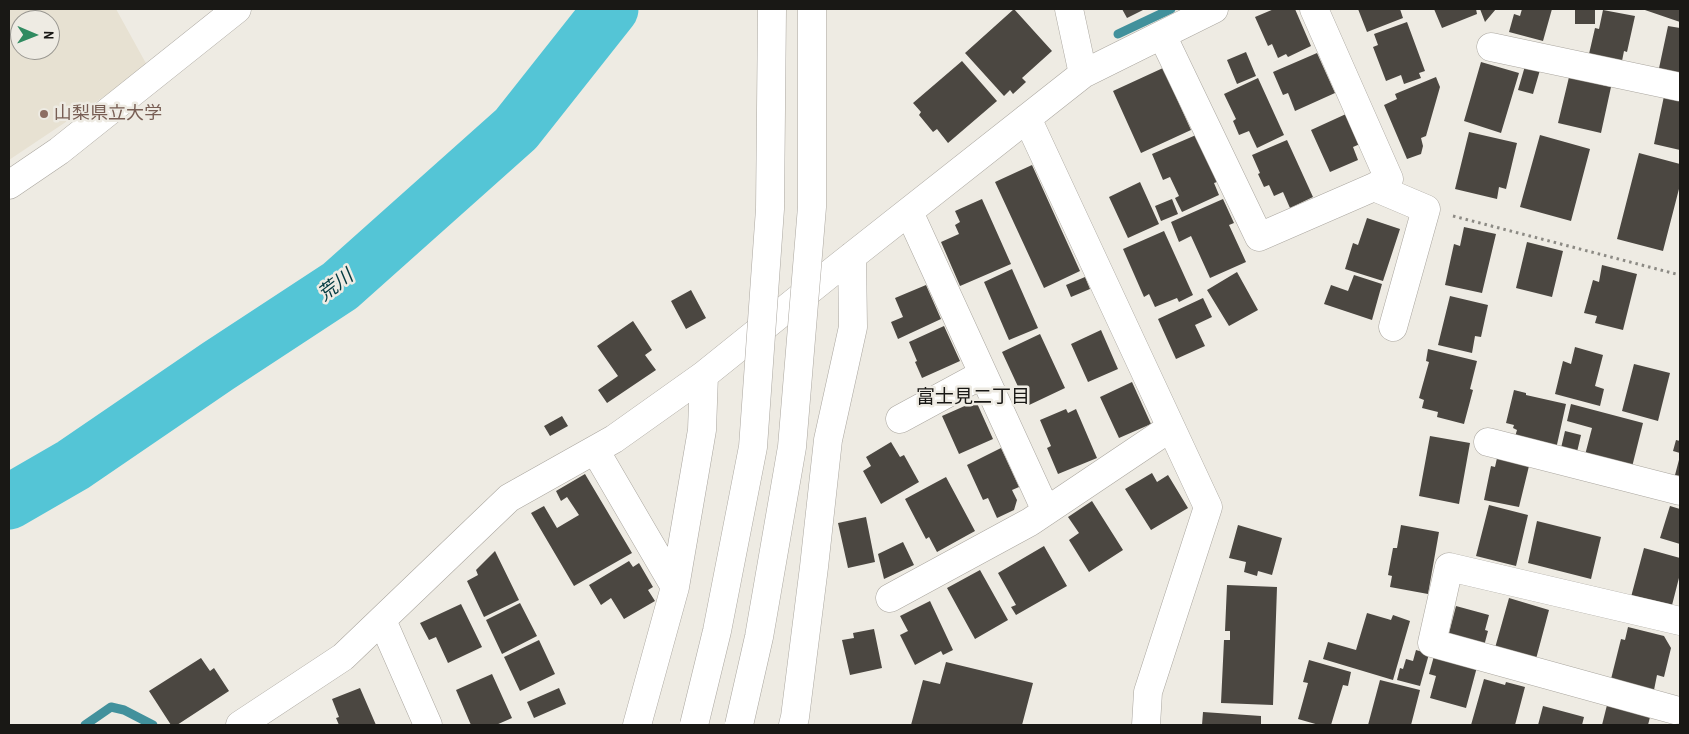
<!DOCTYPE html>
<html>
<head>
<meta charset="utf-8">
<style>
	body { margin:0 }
	#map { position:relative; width:1689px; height:734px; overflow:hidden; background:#eeebe3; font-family:"Archivo Narrow",sans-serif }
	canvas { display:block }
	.frame { position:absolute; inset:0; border:10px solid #191815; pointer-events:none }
	.north { position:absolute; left:10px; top:10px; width:50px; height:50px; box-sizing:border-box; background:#eeebe3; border:1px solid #999791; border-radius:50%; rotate:91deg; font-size:14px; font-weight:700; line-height:20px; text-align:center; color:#191815 }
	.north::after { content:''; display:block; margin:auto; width:18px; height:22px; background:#308b61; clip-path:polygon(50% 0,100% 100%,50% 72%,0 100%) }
</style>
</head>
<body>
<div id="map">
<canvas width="1689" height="734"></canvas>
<div class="frame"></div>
<div class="north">N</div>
</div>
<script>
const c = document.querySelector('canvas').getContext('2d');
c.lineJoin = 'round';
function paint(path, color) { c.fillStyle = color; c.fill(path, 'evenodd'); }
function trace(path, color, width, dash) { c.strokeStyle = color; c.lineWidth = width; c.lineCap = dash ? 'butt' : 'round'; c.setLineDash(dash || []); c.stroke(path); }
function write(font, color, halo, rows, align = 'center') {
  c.font = font + ' "Archivo Narrow","Noto Sans JP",sans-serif'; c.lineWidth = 5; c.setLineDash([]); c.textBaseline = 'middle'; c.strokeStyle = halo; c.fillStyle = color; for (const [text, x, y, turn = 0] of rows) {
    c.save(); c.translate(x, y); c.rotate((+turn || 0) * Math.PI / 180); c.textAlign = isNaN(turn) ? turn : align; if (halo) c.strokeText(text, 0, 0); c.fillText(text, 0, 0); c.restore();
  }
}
paint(new Path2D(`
	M9 9H116L148 67 9 160ZM20 20H50V50H20Z`), '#e7e1d2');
trace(new Path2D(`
	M1118 34 1171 9
	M85 725 111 707 124 710 153 725`), '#42919c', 9);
trace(new Path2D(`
	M9 502 73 465 218 366 340 286 516 129 611 9`), '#54c5d6', 55);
paint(new Path2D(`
	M1014 9 1052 51 1022 78 1026 82 1013 94 1010 90 1004 96 965 53Z
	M1122 9H1145L1127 18Z
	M1274 9H1295L1311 46 1288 57 1286 54 1278 58 1272 44 1268 46 1255 17Z
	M1358 9H1400L1403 18 1367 32Z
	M1434 9H1476L1477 14 1442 28Z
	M1480 9H1496L1485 22Z
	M1522 9H1552L1543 41 1509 32 1514 14 1520 16Z
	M1575 9H1595V24H1575Z
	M1642 9H1680V22Z
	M1603 10 1635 16 1627 52 1624 51 1622 61 1592 60 1594 55 1589 54 1595 28 1599 29Z
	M1407 22 1425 71 1419 73 1421 78 1404 84 1401 75 1386 81 1373 47 1378 45 1374 34Z
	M1668 26 1680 28V77L1658 73Z
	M1246 52 1256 76 1237 84 1227 60Z
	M1317 53 1335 93 1295 111 1288 93 1283 95 1273 72Z
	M962 61 997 101 948 143 937 129 933 132 919 115 921 112 913 103Z
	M1481 62 1519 73 1501 133 1464 121Z
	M1525 66 1540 70 1533 94 1518 90Z
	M1163 68 1191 130 1141 153 1113 91Z
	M1436 77 1440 87 1426 136 1421 138 1423 146 1421 154 1407 159 1384 105 1397 99 1395 94Z
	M1569 77 1611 87 1601 133 1558 123Z
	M1258 78 1284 135 1257 148 1249 131 1239 135 1233 121 1236 119 1224 94Z
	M1664 96 1680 99V150L1654 144Z
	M1346 114 1360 144 1353 147 1358 160 1330 172 1311 130Z
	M1469 132 1517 143 1506 189 1499 187 1497 199 1455 189Z
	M1196 135 1217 182 1214 183 1219 195 1182 212 1175 198 1179 196 1170 177 1163 180 1152 154Z
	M1540 135 1590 149 1571 221 1520 207Z
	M1287 140 1313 197 1290 208 1283 192 1274 196 1269 185 1264 187 1258 174 1260 173 1252 155Z
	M1639 153 1680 164V185L1663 251 1617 239Z
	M1032 165 1080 271 1044 288 995 182Z
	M1140 182 1159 224 1128 238 1109 197Z
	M982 199 1011 264 960 286 941 242 959 234 955 225 960 222 955 211Z
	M1172 199 1178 214 1161 221 1155 206Z
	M1223 199 1234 223 1229 225 1246 262 1210 278 1191 236 1179 242 1171 222Z
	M1367 218 1400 229 1383 281 1345 269 1353 243 1358 245Z
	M1464 227 1496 234 1482 293 1445 285 1454 244 1460 246Z
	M1164 231 1193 295 1179 302 1177 298 1155 307 1149 294 1144 297 1123 249Z
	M1527 242 1563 251 1552 297 1516 288Z
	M1602 265 1637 274 1623 330 1595 323 1597 316 1584 313 1593 280 1599 282Z
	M1012 269 1038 328 1009 340 984 282Z
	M1237 272 1258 310 1229 326 1207 290Z
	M1354 275 1382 284 1372 320 1324 304 1331 285 1348 291Z
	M1085 277 1090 289 1071 297 1066 285Z
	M926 285 941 319 898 339 891 322 903 317 895 298Z
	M691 290 706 318 686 329 671 301Z
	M1450 296 1488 305 1481 337 1475 336 1472 353 1438 345Z
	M1203 298 1212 317 1195 325 1205 346 1176 359 1158 319Z
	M633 321 652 350 645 355 656 370 607 403 598 390 618 376 597 346Z
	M944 326 960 361 922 378 915 362 917 361 909 342Z
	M1101 330 1118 369 1088 382 1071 344Z
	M1040 334 1065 388 1027 406 1002 352Z
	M1575 347 1603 355 1595 386 1604 389 1600 406 1555 394 1563 361 1571 364Z
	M1428 349 1477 361 1470 389 1473 390 1464 424 1437 417 1438 412 1422 408 1424 400 1419 398 1429 362 1426 361Z
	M1634 364 1670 373 1658 421 1622 411Z
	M1132 382 1151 424 1119 438 1100 397Z
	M1514 390 1526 393V395L1566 404 1556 449 1514 440 1517 430 1513 428 1514 425 1506 423Z
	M976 401 993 439 959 454 942 416Z
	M1571 404 1643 423 1632 467 1585 455 1592 428 1567 421Z
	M1066 409 1068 413 1076 409 1097 458 1058 474 1047 448 1051 446 1040 420Z
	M562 416 568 426 550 436 544 426Z
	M1565 431 1581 435 1577 452 1561 448Z
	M1430 436 1470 443 1459 504 1419 496Z
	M1676 440 1680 441V453L1673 451Z
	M891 442 900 457 904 455 919 482 881 504 863 471 871 466 866 457Z
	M1001 448 1019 487 1012 490 1017 500 1014 510 997 518 988 498 983 500 967 465Z
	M1680 456V476L1675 475Z
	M1497 458 1529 466 1519 507 1484 500 1491 466 1495 467Z
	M1152 473 1157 482 1168 475 1188 508 1151 530 1125 489Z
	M585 474 632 553 574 586 531 513 544 506 557 528 579 515 567 497 561 501 556 491Z
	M946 477 975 531 937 552 929 537 926 539 905 499Z
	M1092 501 1123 550 1089 572 1069 540 1079 533 1068 517Z
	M1489 505 1528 515 1516 566 1476 556Z
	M1670 506 1680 509V544L1660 538Z
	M866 517 875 562 848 568 838 523Z
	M1537 521 1601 537 1591 579 1528 563Z
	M1238 525 1282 538 1272 575 1258 571 1257 576 1244 572 1246 562 1229 558Z
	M1401 525 1439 532 1428 594 1390 587 1392 576 1388 575 1393 548H1397Z
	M903 542 914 565 884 579 878 554Z
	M1044 546 1067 586 1016 615 1011 607 1016 605 998 573Z
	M1644 548 1680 558V574L1671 609 1631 597Z
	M495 551 519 600 484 617 467 581 478 575 476 570Z
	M629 561 633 567 639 563 653 587 648 590 655 601 624 619 611 598 601 605 589 585Z
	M980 570 1008 620 975 639 947 588Z
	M1227 585 1277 587 1273 705 1221 703 1224 640H1230V631H1225Z
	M1509 598 1549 610 1536 659 1495 648Z
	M930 601 953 650 943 655 941 651 915 665 900 635 908 631 900 616Z
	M520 603 537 636 502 654 486 620Z
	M461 604 482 647 448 663 436 637 429 640 420 623Z
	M1456 606 1489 615 1485 630 1488 631 1484 646 1448 637Z
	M1367 613 1391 620 1393 615 1410 621 1393 680 1323 659 1328 642 1356 650Z
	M1628 627 1664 636 1671 648 1664 677 1657 675 1654 690 1611 679 1621 639 1625 640Z
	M874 629 882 668 850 675 842 640 854 638 853 633Z
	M539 640 555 674 520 691 504 657Z
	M1416 650 1429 654 1420 686 1397 680 1400 668 1403 669 1406 659 1413 661Z
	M1434 656 1477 667 1466 708 1430 698 1436 676 1429 674Z
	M201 658 210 671 214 668 229 691 177 725H171L149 691Z
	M1309 660 1351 672 1348 686 1343 685 1331 725H1319L1298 719 1308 683 1303 682Z
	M946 662 1033 683 1022 725H911L923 680 940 684Z
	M492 674 512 718 496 725H471L456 690Z
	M1484 679 1505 685 1506 682 1525 687 1515 725H1471Z
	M1380 680 1420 690 1411 725H1368Z
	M360 688 376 725H339L336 718 339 717 332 699Z
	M559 688 566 704 534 718 527 702Z
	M1608 701 1651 713 1648 725H1602Z
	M1543 706 1584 717 1582 725H1538Z
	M1203 712 1261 716V725H1202Z`), '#4b4741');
const minor = new Path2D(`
	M1314 9 1389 179 1374 187
	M1162 35 1259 237 1374 187 1426 209 1393 327
	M1491 47 1680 87
	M1083 74 1214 9
	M1027 118 1208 507 1148 692 1146 725
	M9 185 59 151 237 9
	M909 212 1046 511
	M900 419 983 374
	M1488 442 1680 491
	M595 450 675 587
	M890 598 1030 522 1170 428
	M382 620 428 725
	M1675 710 1432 643 1449 567 1680 621
	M240 725 343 657 509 498 614 439 704 375 837 268 1083 74 1069 9
	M637 725 675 587 702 430 704 375
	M793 725 795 717 814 567 828 440 853 327 852 256`);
trace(minor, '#aaa69f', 29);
trace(new Path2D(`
	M1453 216 1680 275`), '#8c8a84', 3, [2.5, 4]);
trace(minor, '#fff', 28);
const minorBridge = new Path2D(`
	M694 725 717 631 753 447 770 209 772 9
	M739 725 759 637 792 447 812 207V9`);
trace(minorBridge, '#aaa69f', 29, []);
trace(minorBridge, '#fff', 28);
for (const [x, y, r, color] of [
	[44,114,5,"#8d6e63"]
]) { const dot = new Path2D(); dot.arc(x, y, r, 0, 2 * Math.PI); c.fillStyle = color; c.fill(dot); trace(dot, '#eeebe3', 2); }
write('18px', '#785e54', '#eeebe3', [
	["山梨県立大学",54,114]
], 'left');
write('italic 19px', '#023a41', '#eeebe3', [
	["荒川",336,286,-37]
]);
write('19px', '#191815', '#eeebe3', [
	["富士見二丁目",973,398]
]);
</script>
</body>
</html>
